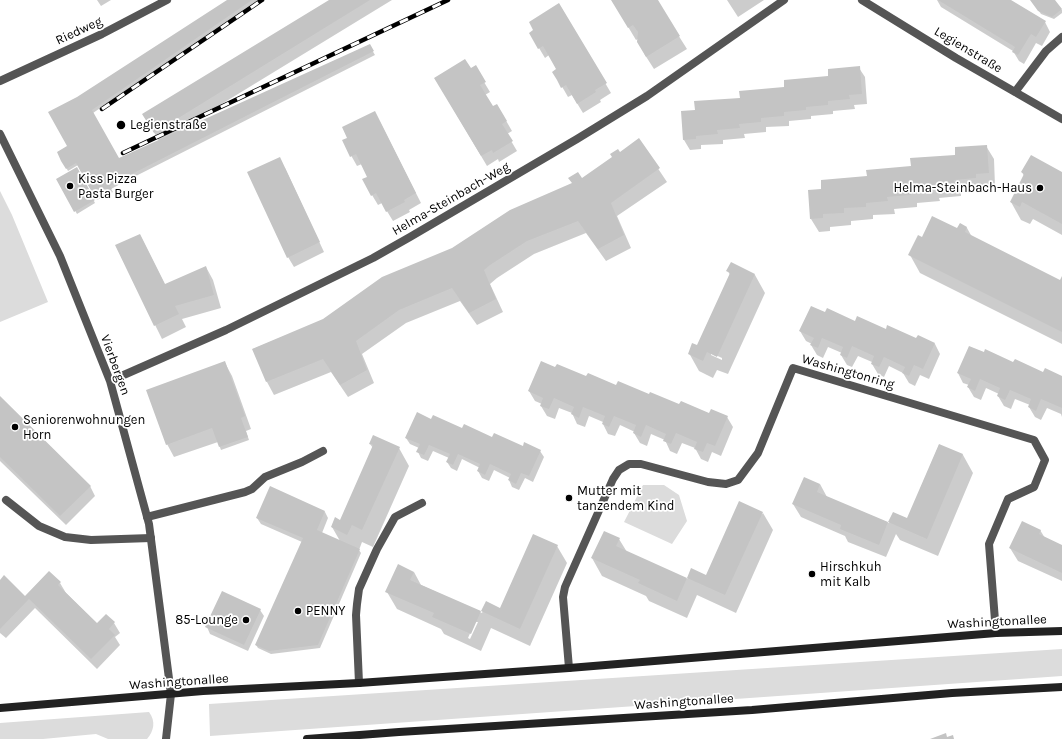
<!DOCTYPE html>
<html>
<head>
<meta charset="utf-8">
<style>
	body { margin:0 }
	canvas { display:block; background:#fff }
</style>
</head>
<body>
<canvas width="1062" height="739"></canvas>
<script>
const c = document.querySelector('canvas').getContext('2d');
c.lineJoin = 'round';
function paint(path, color) { c.fillStyle = color; c.fill(path, 'evenodd'); }
function trace(path, color, width, dash) { c.strokeStyle = color; c.lineWidth = width; c.lineCap = dash ? 'butt' : 'round'; c.setLineDash(dash || []); c.stroke(path); }
function write(font, color, halo, rows, align = 'center') {
  c.font = font + ' Karla,sans-serif'; c.lineWidth = 3.5; c.setLineDash([]); c.textBaseline = 'middle'; c.strokeStyle = halo; c.fillStyle = color; for (const [text, x, y, turn = 0] of rows) {
    c.save(); c.translate(x, y); c.rotate((+turn || 0) * Math.PI / 180); c.textAlign = isNaN(turn) ? turn : align; if (halo) c.strokeText(text, 0, 0); c.fillText(text, 0, 0); c.restore();
  }
}
paint(new Path2D(`
	M0 191 12 215 48 302 0 322Z
	M643 485H664L679 495 687 521 672 544 624 522Z
	M1062 649V676L210 736 209 704Z
	M149 712C156 721 154 731 147 739H108L96 734 43 739H0V723Z`), '#dcdcdc');
paint(new Path2D(`
	M97 0H111L101 6Z
	M229 0H258L93 113 119 159 159 141 144 115 331 0H392L179 130V132L369 45 375 55 126 181 111 189 113 192 97 200 78 165 68 171 58 152 69 146 77 98Z
	M612 0H656L687 49 654 69 645 55 638 39 636 40Z
	M727 0H764L738 17Z
	M937 0H1009L1045 22 1050 32 1042 46 1036 43 1024 64 1019 61 1013 51 941 7Z
	M1054 0 1062 10V13L1054 19 1041 14 1033 3Z
	M559 4 611 93 600 100 601 102 583 113 572 95 568 97 564 90 553 72 557 69 549 55 545 58 536 43 535 30Z
	M475 67 490 92 485 95 492 108 497 105 512 131 507 134 517 151 499 162 498 159 487 166 435 78 471 70Z
	M859 68 865 77 867 104 854 105 855 109 833 111V114L811 116V119L789 121V126L766 127V132L744 134 745 138 723 140V144L701 145V149L690 150 684 140 682 112 696 111 829 77Z
	M380 122 421 203 409 210 410 212 393 221 382 203 378 205 372 195 368 177 362 164 357 166 343 141Z
	M639 140 667 182 617 216 631 248 606 261 586 233 534 254 497 278 490 284 503 312 477 325 460 301 406 323 362 354 374 383 348 397 331 372 274 395 267 382 253 349 323 320 581 180Z
	M986 146 994 159 995 186H983V191L961 192V196L939 198 940 201 917 203V207L894 209 895 214 873 215V219L851 221V225L830 227V231L819 232 811 219 822 190 956 156Z
	M285 168 324 252 294 267 288 257Z
	M77 169 95 203 77 214 58 179Z
	M1022 172 1062 173V235L1033 219 1030 224 1021 220 1011 202 1024 176Z
	M960 224 967 228 972 237 1060 281 1062 278V344L920 273 910 255 922 238 957 230Z
	M140 235 165 285 206 267 213 280 221 308 182 319 186 327 162 339 116 246Z
	M728 271 755 275 765 293 728 374 717 370 713 378 699 371 689 353 697 347 730 275ZM711 353 722 358V360L711 355Z
	M825 314 935 344 940 354 929 379 920 375 915 386 909 383 903 373 889 366 884 377 878 374 872 364V362L858 356 852 367 847 365 841 355 842 353 828 347 823 358 817 355 811 345 812 344 806 341 800 331Z
	M225 363 232 376 251 429 246 431 249 440 221 450 218 442 174 457 167 444Z
	M1014 363 1044 374 1062 377V417L1061 414 1047 408 1041 420 1035 417 1029 407 1030 405 1015 399 1011 409 1004 406 998 396 999 394 986 388 981 400 974 397 968 387 969 385 963 383 958 373Z
	M587 378 710 414 727 417 733 427 721 456 712 452 708 462 701 459 695 448 682 443 677 454 670 451 665 440 651 434 647 446 640 443 634 433 635 432 620 425 615 436 608 434 603 424V422L589 416 585 427 577 424 572 413 559 408 555 419 547 416 541 406 542 404 535 401 529 391Z
	M0 398 90 486 95 496 66 525 0 461Z
	M432 420 523 447 540 451 544 457 533 482 525 478 519 490 512 487 509 480 510 478 494 470 489 481 482 478 478 471 480 468 462 459 457 471 451 468 447 462 449 458 433 451 428 461 421 458 418 452 419 448 410 444 406 438Z
	M370 444 399 448 409 466 373 547 362 542 359 550 361 553 320 648 271 654 258 648 256 645 302 542 261 524 257 518 325 512 328 518 322 533 340 541 332 527 341 521 373 448Z
	M939 445 963 455 973 473 938 556 900 540 896 534 886 557 848 542 845 536 801 517 793 504 820 484 827 497 889 523 893 514 907 520Z
	M763 513 773 530 736 613 697 595 687 618 649 601 646 596 602 576 592 558 619 539 627 552 687 579 692 570 706 576Z
	M1040 530 1045 538 1062 546V581L1018 561 1010 548Z
	M557 546 567 563 530 646 491 628 481 651 444 634 441 629 397 609 387 592 414 572 421 585 482 613 486 603 500 609ZM475 622H478L470 639 468 638Z
	M0 581 25 597 60 583 66 593 97 624 114 623 120 633 115 637 120 645 97 669 35 608 6 638 0 633Z
	M260 610 264 616 248 651 210 634 207 627Z`), '#0003');
paint(new Path2D(`
	M227 0H252L92 110 119 158 370 44 374 51 124 178 110 186 112 189 95 198 76 163 66 169 61 161 57 152 67 146 48 112 77 97Z
	M329 0H370L154 133 142 114Z
	M611 0H658L680 36 646 57 637 42 638 32 633 25 628 28Z
	M938 0H1011L1046 21 1036 37 1031 34 1018 55 1012 52 1015 47Z
	M1030 0H1055L1062 9 1052 17 1038 11Z
	M559 3 607 83 595 90 596 92 577 104 566 85 561 88 557 80 552 72 556 69 543 46 538 49 529 33 533 30 529 22Z
	M465 59 471 68 476 65 486 82 480 85 493 106 497 104 507 121 502 124 513 141 493 153 492 150 481 156 434 78Z
	M860 66 862 94 849 95 850 99 828 101V105L806 107V110L784 112V116L761 118V122L739 124 740 128 717 130 718 134 696 136V139L683 140 681 111 695 110 694 101 740 98 739 91 784 87V80L828 76V69Z
	M375 111 416 193 404 200 405 202 386 212 376 193 371 196 362 179 367 177 356 154 350 157 342 140 347 138 342 127Z
	M639 138 660 168 611 203 624 235 598 249 578 221 527 241 490 265 484 270 496 299 469 313 452 288 399 310 356 341 367 370 340 385 323 359 266 382 252 349 323 319 382 277 452 248 510 210 572 183 568 178 578 172 582 178 612 157 610 154 618 149 620 152Z
	M987 145 989 173 976 174V178L954 180 955 183 932 185 933 188 910 190 911 195 887 197 888 201 866 203V207L844 208V213L823 214V218L810 219 808 190 821 189V180L867 176 866 170 911 166 910 158 955 155V147Z
	M1031 155 1062 172V224L1022 202 1020 207 1010 202 1024 174 1021 172Z
	M280 157 320 242 287 258 247 172Z
	M77 167 95 200 74 212 56 179Z
	M932 216 957 228 960 223 967 227 965 232 1060 280 1062 276V332L908 255 918 235 922 237Z
	M140 234 165 284 206 266 214 295 175 306 179 314 154 326 115 245Z
	M731 262 755 274 717 357 707 352 703 361 688 354 692 343 697 345 730 273 726 271Z
	M811 306 825 312 827 308 855 321 857 316 886 329 887 325 916 338 918 335 935 343 923 369 914 365 909 376 902 373 905 367 884 357 879 367 871 364 874 356 852 346 847 358 840 355 843 347 822 338 818 348 810 345 814 338 799 331Z
	M969 346 984 352 985 349 1013 362 1015 359 1043 372 1045 368 1062 376V408L1041 399 1036 411 1028 407 1031 399 1010 390 1005 400 997 396 1000 388 980 379 975 391 967 387 971 379 957 373Z
	M225 361 245 416 241 418 248 437 219 447 212 428 166 445 146 390Z
	M541 361 555 367 557 364 586 376 588 373 616 385 618 381 649 394 650 392 679 404 681 401 709 413 711 409 728 416 715 446 707 443 703 452 694 449 697 442 676 433 671 444 663 441 666 434 646 425 641 437 633 433 636 425 614 416 609 427 602 424 605 416 583 407 579 418 571 414 574 407 554 398 549 409 540 406 543 398 528 391Z
	M0 396 91 486 60 516 0 457Z
	M417 412 431 419 433 415 462 428 464 424 492 437 494 433 523 446 524 442 541 450 529 476 521 473 516 484 508 480 511 474 490 464 485 475 477 471 480 464 458 454 453 465 446 462 450 454 429 445 424 455 416 452 420 444 405 438Z
	M373 435 400 447 362 530 352 525 347 535 331 527 335 517 340 520 373 445 369 444Z
	M939 444 963 454 927 539 888 522 893 512 907 518Z
	M804 477 820 484 817 492 888 522 879 545 840 529 841 525 792 504Z
	M270 486 325 511 317 530 360 549 318 645 269 651 255 645 303 538 256 518Z
	M739 501 763 512 725 595 687 578 691 568 706 575Z
	M1022 521 1041 530 1039 534 1062 545V573L1009 548Z
	M604 531 620 538 616 546 687 578 677 601 638 583 640 580 591 558Z
	M533 534 558 545 520 629 481 611 486 601 500 608Z
	M398 564 414 572 410 580 481 611 471 634 432 617 434 613 385 592Z
	M49 571 61 582 58 585 97 623 106 614 115 622 109 629 115 635 91 659 29 599 0 629V580L4 575 25 596Z
	M222 591 261 609 244 645 205 627Z
	M946 733 947 737 953 735 954 739H930Z`), '#c4c4c4');
trace(new Path2D(`
	M6 500 39 526 65 537 91 540 151 538
	M147 517 245 492 252 489 265 477 302 462 323 451`), '#555', 8);
trace(new Path2D(`
	M862 0 956 58 1062 119
	M0 81 102 34 167 0
	M1015 92 1046 51 1062 37
	M0 134 60 256 110 381 149 524 171 694 166 739
	M110 381 226 330 373 258 410 237 577 139 647 96 784 0
	M569 668 563 597 565 587 613 479 619 470 629 464H641L708 482 726 484 738 480 758 453 793 368 1034 440 1045 460 1034 487 1008 499 989 544 996 633
	M359 683 356 615 357 604 359 589 377 549 395 517 422 503`), '#555', 8);
trace(new Path2D(`
	M0 708 203 691 359 683 569 668 996 633 1062 631
	M307 739 399 732 752 710 952 693 1062 687`), '#222', 8);
const rail = new Path2D(`
	M102 109 262 0
	M123 153 448 0`);
trace(rail, '#000', 4.5);
trace(rail, '#fff', 3, [9]);
for (const [x, y, r, color] of [
	[121,125,5,"#000"],
	[70,186,4,"#000"],
	[1040,188,4,"#000"],
	[15,427,4,"#000"],
	[569,498,4,"#000"],
	[812,574,4,"#000"],
	[298,611,4,"#000"],
	[246,620,4,"#000"]
]) { const dot = new Path2D(); dot.arc(x, y, r, 0, 2 * Math.PI); c.fillStyle = color; c.fill(dot); trace(dot, '#fff', 1.5); }
write('13px', '#000', '#fff', [
	["Riedweg",79,31,-25],
	["Legienstraße",968,50,31],
	["Helma-Steinbach-Weg",451,199,-30],
	["Vierbergen",115,365,70],
	["Washingtonring",848,372,16],
	["Washingtonallee",997,622,-3],
	["Washingtonallee",179,682,-4],
	["Washingtonallee",684,702,-4]
]);
write('13px', '#000', '#fff', [
	["Legienstraße",130,125],
	["Kiss Pizza",78,179],
	["Pasta Burger",78,194],
	["Helma-Steinbach-Haus",1032,188,"right"],
	["Seniorenwohnungen",23,420],
	["Horn",23,435],
	["Mutter mit",577,491],
	["tanzendem Kind",577,506],
	["Hirschkuh",820,567],
	["mit Kalb",820,582],
	["PENNY",306,611],
	["85-Lounge",238,620,"right"]
], 'left');
</script>
</body>
</html>
